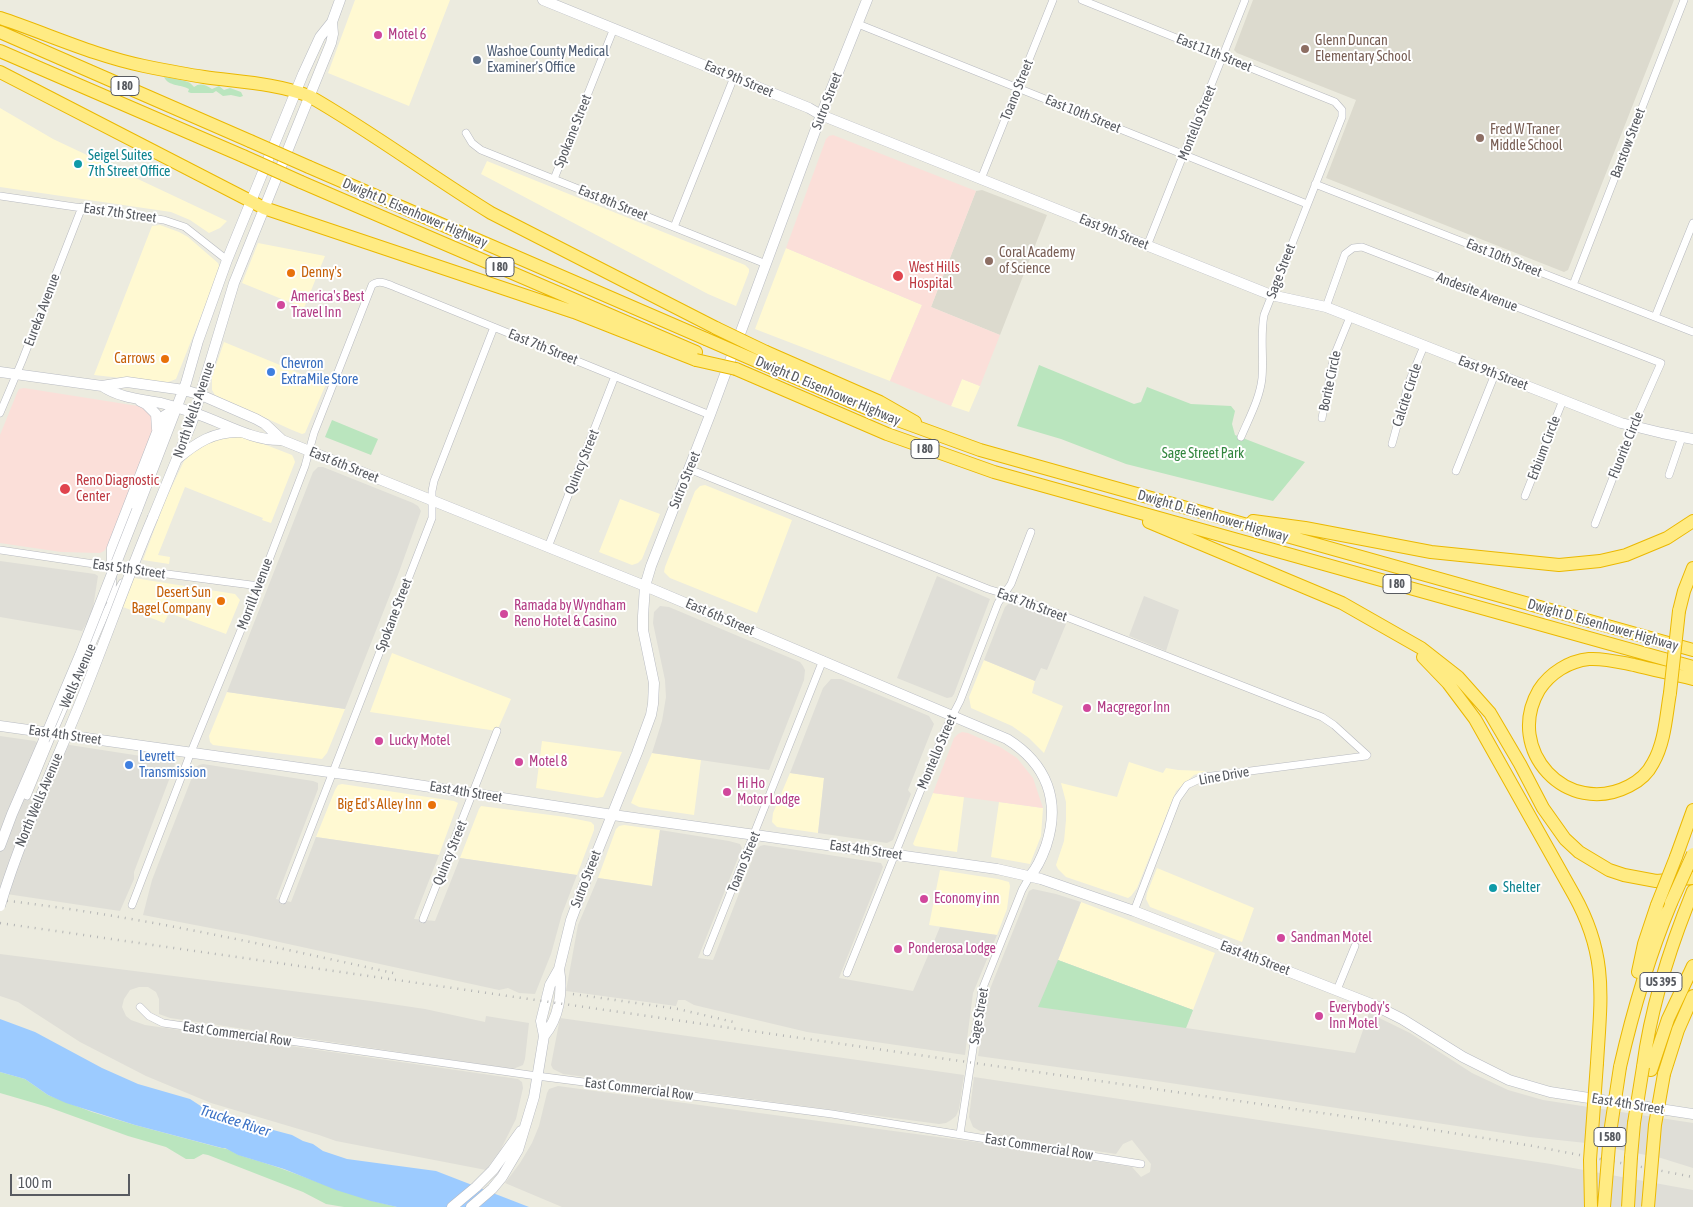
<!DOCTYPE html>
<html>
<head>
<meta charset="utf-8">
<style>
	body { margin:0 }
	#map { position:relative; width:1693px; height:1207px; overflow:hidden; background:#ecebdf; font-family:"Asap Condensed",sans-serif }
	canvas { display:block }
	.scale { position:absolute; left:10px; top:1174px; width:120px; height:22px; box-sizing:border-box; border:2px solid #585b61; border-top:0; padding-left:6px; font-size:15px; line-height:18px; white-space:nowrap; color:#585b61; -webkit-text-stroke:4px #fff; paint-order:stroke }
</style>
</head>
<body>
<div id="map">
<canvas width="1693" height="1207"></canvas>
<div class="scale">100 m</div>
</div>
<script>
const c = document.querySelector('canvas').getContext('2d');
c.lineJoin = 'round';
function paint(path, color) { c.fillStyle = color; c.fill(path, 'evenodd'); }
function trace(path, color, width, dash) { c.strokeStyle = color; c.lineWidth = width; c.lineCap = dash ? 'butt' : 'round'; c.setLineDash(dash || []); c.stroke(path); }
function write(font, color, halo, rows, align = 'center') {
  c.font = font + ' "Asap Condensed",sans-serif'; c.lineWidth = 4; c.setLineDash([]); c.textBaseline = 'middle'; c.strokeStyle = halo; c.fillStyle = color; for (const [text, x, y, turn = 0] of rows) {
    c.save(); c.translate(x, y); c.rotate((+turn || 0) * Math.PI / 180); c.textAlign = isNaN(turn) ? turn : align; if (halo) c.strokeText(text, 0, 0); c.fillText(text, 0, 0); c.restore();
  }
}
paint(new Path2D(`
	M355 0H450L409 106 328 73Z
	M0 108 53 139 227 221 220 228 209 233 190 220 171 212 0 187Z
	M487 161 745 265 749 269V272L736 306 708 294 481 174Z
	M160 225 179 232 188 237 218 263 220 268 176 379 166 383 94 375 152 226Z
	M258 243 325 256 304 308 242 283Z
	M786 248 922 305 890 381 755 329Z
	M224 342 326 384 305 433 302 434 292 430 215 395 212 390V377Z
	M962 379 980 386 969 412 951 406Z
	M230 435 248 438 292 455 294 459 295 462 271 523 262 520 263 518 185 487 158 555 170 557 169 564 143 560 165 501 184 461 202 443Z
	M705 485 792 520 757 613 670 578 664 572 665 567 695 491 700 486Z
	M620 499 660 514 642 559 638 563 632 565 599 552Z
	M134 578 235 594 240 600 226 634 169 613 164 623 123 607Z
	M392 653 511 699 497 731 370 712Z
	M984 660 1035 681 1032 693 1063 706 1044 753 1029 738 1012 726 971 708 969 697Z
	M227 692 345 709 327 753 322 759 213 745 210 742 209 736Z
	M542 741 622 752 603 797 597 798 536 788Z
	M652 753 701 760 694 815 639 807 631 803Z
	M1129 762 1163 773 1166 768 1178 770 1206 771 1194 775 1176 791 1137 888 1131 896 1128 898 1066 877 1058 869 1056 865 1064 841 1066 820V802L1061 783 1117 797Z
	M790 773 824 778 818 833 777 827 772 822 773 813Z
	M342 784 454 801 458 803 439 855 316 837 335 790 338 785Z
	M933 793 964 797 957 852 915 846 913 844Z
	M999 802 1043 808 1041 836 1030 864 991 857Z
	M481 806 566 817 591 822 594 825V830L577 875 460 858 479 809Z
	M624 825 660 830 652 886 598 878 616 829 619 826Z
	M1157 868 1254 908 1242 942 1150 907 1146 899 1147 893Z
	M940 870 998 879 1009 882 1010 886 1007 909 997 935 929 925Z
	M1081 902 1215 953 1193 1010 1058 960Z`), '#fff9d2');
paint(new Path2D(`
	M318 467H323L413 503 418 506 421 511 399 572 345 709 227 692 313 472Z
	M0 561 95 574 98 576 92 614 82 631 0 617Z
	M937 576 990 599 954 694 952 697 947 698 897 678Z
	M1144 596 1179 610 1166 651 1129 636Z
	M1010 602H1014L1066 624 1047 670 1041 668 1035 681 984 660 1005 607Z
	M660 606 669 607 800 662 803 666 805 670 804 680 769 770 652 753 662 721 666 697 665 680 653 623 654 612Z
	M831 679H841L929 716 934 724 908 790 911 794 893 840 887 843 818 833 824 778 790 773 823 688Z
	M0 736 35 741 38 743 17 797 33 800 57 743 173 761 175 764 134 872V879L120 911 0 893Z
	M203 764 313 781 318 783V789L276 899 291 902 316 837 439 855 414 919 435 921 460 858 577 875 562 914 551 954 535 994 519 993 508 988 499 990 247 935 143 915 152 880 196 767 199 765Z
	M660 830 729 841 740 844 742 848 698 958 713 960 756 850 760 846 764 845 881 863 883 867 839 978 913 991 940 927 997 935 973 993 965 1055 807 1032 694 1005 685 1000H678L676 1006 566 991 578 925 598 878 652 886Z
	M1033 889 1056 894 1081 902 1058 960 1193 1010 1186 1028 1355 1053 1369 1013 1410 1033 1472 1073 1508 1090 1543 1100 1693 1123V1168L1661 1158 1586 1143 1530 1137 1150 1080 978 1056 986 1005 990 989 1029 891Z
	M0 954 371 1001 425 1009 485 1022 486 1016 529 1023 525 1059 523 1065 513 1069 170 1018 159 1014V999L156 992 148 987H139L130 990 124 999 122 1007 126 1016 131 1020 145 1025 518 1079 522 1082 523 1088 516 1119 500 1151 486 1170 336 1141 319 1135 211 1103 146 1076 80 1042 18 1002 0 996Z
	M560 1018 964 1075 959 1109 956 1116 951 1120 946 1123 939 1124 563 1074 553 1069 551 1065Z
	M974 1077 1551 1164 1693 1190V1207H562L505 1183 520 1163 532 1143 539 1126 547 1093 549 1089 558 1086 983 1143 1132 1167 1141 1177 1150 1172 1151 1164 1132 1140 1123 1144 1116 1154 1004 1137 980 1131 973 1127 969 1117Z`), '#dfded7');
paint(new Path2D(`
	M1253 0H1674L1568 270 1564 272 1326 178 1356 100 1237 53 1234 50Z
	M982 190 1047 215 1000 335 931 307 976 191Z`), '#dcdace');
paint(new Path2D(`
	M833 135 976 191 931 307 1000 335 980 386 962 379 951 406 890 381 922 305 786 248 826 139 829 136Z
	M24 388 138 406 145 408 154 419 153 432 107 547 104 551 100 553 61 552 0 543V435L17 393 19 389Z
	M962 732 968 733 1000 747 1017 758 1033 778 1043 808 933 793 954 738 958 734Z`), '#fbdfd9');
paint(new Path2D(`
	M164 77C167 77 187 81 188 82 191 83 192 85 194 87 200 82 206 85 212 89L219 86 224 90 230 88 241 92 243 96 240 97 231 95 223 96 216 91 213 93H191L188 92 189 89C181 84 169 87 164 77Z
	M1039 365 1134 404 1141 402 1147 387 1191 404 1231 406 1235 411 1232 424 1235 435 1305 462 1273 501 1126 464 1061 439 1017 426Z
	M332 420 378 439 371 455 325 437Z
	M1058 960 1193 1010 1186 1028 1038 1007Z
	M0 1072 25 1079 48 1095 92 1112 135 1125 221 1148C229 1148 235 1154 242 1156 295 1171 344 1195 397 1207H344L326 1204 303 1192 208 1155 203 1154 194 1159H186L166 1147 128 1136 48 1107 0 1093Z`), '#bae5be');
paint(new Path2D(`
	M0 1019 35 1032 102 1068 138 1084 190 1099 213 1114 292 1135 303 1141 313 1144 323 1151 347 1159 436 1171 529 1207H397L371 1201 336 1190 284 1169 238 1155 225 1148H222L135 1125 66 1103 48 1095 25 1079 0 1072Z`), '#9ccbff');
const street = new Path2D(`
	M1082 0 1335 102 1342 110V117L1264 315C1260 337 1264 357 1262 378 1260 398 1249 418 1241 437
	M858 24 1307 204
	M466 133 472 143 481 150 766 264
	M554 179 614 28
	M981 179 1053 0
	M1315 184 1693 332
	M0 196 164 220 185 227 227 260
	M674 227 734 77
	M1147 246 1245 0
	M1573 285 1684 0
	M1326 307 1345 254 1353 248 1362 247 1661 363 1633 426 1595 524
	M1655 317 1693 223
	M0 413 22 361 82 207
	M1322 418 1334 356 1350 317
	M1392 444 1409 382 1424 346
	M689 469 988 589 1018 598 1322 717 1334 725 1367 755 1366 756 1204 777 1187 785 1177 799 1134 911
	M1456 471 1495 374
	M1669 475 1682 437
	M1525 496 1563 400
	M548 547 615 376
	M0 550 121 568 259 586
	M110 600 112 592 113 576
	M27 796 53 733 106 612 122 583
	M283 900 432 518V491L434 481 494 327
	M132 905 191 752 259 586 305 466 314 433 372 285C380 278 391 286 400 289L710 415
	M423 919 497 731
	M707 952 823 660
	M847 973 945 730 960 701 998 603 1011 584 1031 532
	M1337 990 1355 946
	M140 1007 149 1016 163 1023 537 1076 832 1114 1141 1164
	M960 1134 982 990 1022 890 1030 876`);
const secondary = new Path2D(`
	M543 0 809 108 821 115 1271 295 1326 307 1621 423 1662 433 1693 439
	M0 372 102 386 127 382 184 390 201 395 256 419 265 424 282 440 645 586 1007 739C1047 764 1061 801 1046 846 1042 857 1038 867 1030 876
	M102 386C120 398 140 399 161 403 172 406 183 409 194 413 223 422 251 441 282 440
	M140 401 146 404 156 414 157 429
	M177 459C196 443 214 431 240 432
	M137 510 186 383 198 341 227 260 303 74 320 37 332 22 340 0
	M153 517 192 422 234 283 331 43 333 34 332 22
	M112 567V548L157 432 164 416 177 408
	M0 726 372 778 613 815 997 869 1041 879 1134 911 1374 1005 1402 1019 1463 1057 1509 1080 1550 1092 1693 1114
	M0 846 12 814 44 740
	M544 1036C559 1018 563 992 559 969
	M452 1207 476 1187 493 1170 521 1131
	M471 1207 492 1189 502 1177 518 1150 534 1097 544 1036 541 1021 550 985 559 969 571 920 587 877 637 753 651 715 653 704 654 683 643 630V616L645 586 651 566 710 415 821 115 867 0`);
const highway = new Path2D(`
	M0 18C48 34 95 56 144 66 164 70 184 74 204 77 239 82 275 83 309 96 372 132 429 175 491 213L716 328
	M0 32 250 141
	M0 51 243 156
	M0 72 264 208 574 312 696 360
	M309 167 706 339
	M301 182 696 352
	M766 352 880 402 915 422
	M761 363 873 411 980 450 1693 650
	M736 369 887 434 994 472 1693 667
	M1253 521 1305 528 1431 552 1559 565 1600 561 1626 555 1667 538 1693 521
	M1149 522 1342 603 1421 648 1458 677 1490 713 1520 764 1543 808 1565 839 1579 852 1609 870 1624 875 1656 881 1693 878
	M1679 611 1684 591 1693 568
	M1423 657 1448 683 1475 719 1574 895C1608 956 1601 997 1597 1063
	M1670 693C1666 716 1665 742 1653 763 1648 773 1639 781 1629 786 1567 818 1504 750 1539 690 1550 673 1569 661 1589 659 1604 658 1619 662 1634 665 1654 670 1673 674 1693 679
	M1676 857 1693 810
	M1638 972 1644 944 1657 905
	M1620 1067C1633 1010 1649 956 1671 903
	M1643 1067C1651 1006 1670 947 1693 891
	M1651 1070 1668 1019 1693 966
	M1664 1074 1678 1030 1693 996
	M1631 1157 1634 1123`);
trace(street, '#b7b9bf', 8);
trace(secondary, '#b8bbc2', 11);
trace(highway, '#ebb800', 14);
trace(street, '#fff', 7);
trace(secondary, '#fff', 10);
trace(highway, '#ffeb83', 12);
trace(new Path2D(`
	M0 900C134 915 266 945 398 974
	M0 923 1378 1121 1533 1146 1693 1177
	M573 994 678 1009 738 1023`), '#b3b4b4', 2.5, [1, 6]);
const secondaryBridge = new Path2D(`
	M44 740 80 655 137 510
	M0 906C20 838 51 774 78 708 104 645 126 580 153 517`);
const highwayBridge = new Path2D(`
	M250 141 309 167
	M243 156 301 182
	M716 328 766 352
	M706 339 761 363
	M696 360 736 369
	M1670 693 1679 611
	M1671 903 1693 854
	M1657 905 1676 857
	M1634 1123 1643 1067
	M1591 1207 1590 1160 1597 1063
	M1604 1207 1610 1133 1620 1067
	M1628 1207 1631 1157
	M1648 1207 1655 1125 1664 1074`);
trace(secondaryBridge, '#b8bbc2', 11, []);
trace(highwayBridge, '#ebb800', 14, []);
trace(secondaryBridge, '#fff', 10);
trace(highwayBridge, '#ffeb83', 12);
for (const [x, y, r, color] of [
	[378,35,5,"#d1479c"],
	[1305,49,5,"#8d6e63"],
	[477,60,5,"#5c6f8a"],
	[1480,138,5,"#8d6e63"],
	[78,164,5,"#0f9aa8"],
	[989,261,5,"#8d6e63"],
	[291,273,5,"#e8710a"],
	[898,276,6,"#e0444e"],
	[281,305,5,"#d1479c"],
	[165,359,5,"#e8710a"],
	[271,372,5,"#3f7fe0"],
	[65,489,6,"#e0444e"],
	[221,601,5,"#e8710a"],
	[504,614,5,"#d1479c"],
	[1087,708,5,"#d1479c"],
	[379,741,5,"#d1479c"],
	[519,762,5,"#d1479c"],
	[129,765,5,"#3f7fe0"],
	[727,792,5,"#d1479c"],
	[432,805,5,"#e8710a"],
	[1493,888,5,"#0f9aa8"],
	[924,899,5,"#d1479c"],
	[1281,938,5,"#d1479c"],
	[898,949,5,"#d1479c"],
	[1319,1016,5,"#d1479c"]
]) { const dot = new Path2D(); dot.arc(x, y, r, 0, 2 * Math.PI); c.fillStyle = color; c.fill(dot); trace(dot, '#fff', 2); }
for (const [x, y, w] of [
	[125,86,28],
	[500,267,28],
	[925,449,28],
	[1397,584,28],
	[1661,982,42],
	[1610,1137,32]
]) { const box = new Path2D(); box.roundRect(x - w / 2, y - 9.5, w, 19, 4); c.fillStyle = '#fff'; c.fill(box); trace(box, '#585b61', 1); }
write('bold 12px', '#585b61', null, [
	["I 80",125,86],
	["I 80",500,267],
	["I 80",925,449],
	["I 80",1397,584],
	["US 395",1661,982],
	["I 580",1610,1137]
]);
write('14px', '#b23c85', '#fff', [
	["Motel 6",388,35],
	["America's Best",291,297],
	["Travel Inn",291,313],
	["Ramada by Wyndham",514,606],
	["Reno Hotel & Casino",514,622],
	["Macgregor Inn",1097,708],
	["Lucky Motel",389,741],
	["Motel 8",529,762],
	["Hi Ho",737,784],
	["Motor Lodge",737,800],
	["Economy inn",934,899],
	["Sandman Motel",1291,938],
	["Ponderosa Lodge",908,949],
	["Everybody's",1329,1008],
	["Inn Motel",1329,1024]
], 'left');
write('14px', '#785e54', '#fff', [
	["Glenn Duncan",1315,41],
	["Elementary School",1315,57],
	["Fred W Traner",1490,130],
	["Middle School",1490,146],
	["Coral Academy",999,253],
	["of Science",999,269]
], 'left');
write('14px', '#4e5e75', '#fff', [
	["Washoe County Medical",487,52],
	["Examiner’s Office",487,68]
], 'left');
write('14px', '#585b61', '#fff', [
	["East 11th Street",1214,53,22],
	["East 9th Street",739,79,23],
	["Toano Street",1017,90,-68],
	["Sutro Street",827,101,-69],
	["East 10th Street",1083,114,22],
	["Montello Street",1197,123,-68],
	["Spokane Street",573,131,-68],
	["Barstow Street",1628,143,-69],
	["East 8th Street",613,203,22],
	["East 7th Street",120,213,8],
	["Dwight D. Eisenhower Highway",415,213,23],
	["East 9th Street",1114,232,22],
	["East 10th Street",1504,258,22],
	["Sage Street",1281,271,-69],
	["Andesite Avenue",1477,292,21],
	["Eureka Avenue",42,310,-69],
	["East 7th Street",543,347,22],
	["East 9th Street",1493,373,21],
	["Borite Circle",1330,381,-78],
	["Dwight D. Eisenhower Highway",828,391,23],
	["Calcite Circle",1407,395,-72],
	["North Wells Avenue",194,410,-71],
	["Fluorite Circle",1626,445,-68],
	["Erbium Circle",1544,448,-69],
	["Quincy Street",582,462,-68],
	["East 6th Street",344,465,22],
	["Sutro Street",685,480,-68],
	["Dwight D. Eisenhower Highway",1213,516,16],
	["East 5th Street",129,569,8],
	["Morrill Avenue",255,594,-69],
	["East 7th Street",1032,605,20],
	["Spokane Street",394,615,-69],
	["East 6th Street",720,617,23],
	["Dwight D. Eisenhower Highway",1603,625,16],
	["Wells Avenue",78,676,-66],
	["East 4th Street",65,735,8],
	["Montello Street",937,752,-67],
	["Line Drive",1224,776,-10],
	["East 4th Street",466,792,9],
	["North Wells Avenue",39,800,-67],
	["East 4th Street",866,850,8],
	["Quincy Street",450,853,-68],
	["Toano Street",744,862,-68],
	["Sutro Street",586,879,-69],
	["East 4th Street",1255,958,21],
	["Sage Street",979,1016,-80],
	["East Commercial Row",237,1034,8],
	["East Commercial Row",639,1089,7],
	["East 4th Street",1628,1104,9],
	["East Commercial Row",1039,1147,9]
]);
write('14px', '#0d838f', '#fff', [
	["Seigel Suites",88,156],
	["7th Street Office",88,172],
	["Shelter",1503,888]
], 'left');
write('14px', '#be3a42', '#fff', [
	["West Hills",909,268],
	["Hospital",909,284],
	["Reno Diagnostic",76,481],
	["Center",76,497]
], 'left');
write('14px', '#c56008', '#fff', [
	["Denny's",301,273,"left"],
	["Carrows",155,359],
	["Desert Sun",211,593],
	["Bagel Company",211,609],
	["Big Ed's Alley Inn",422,805]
], 'right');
write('14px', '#366cbe', '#fff', [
	["Chevron",281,364],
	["ExtraMile Store",281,380],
	["Levrett",139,757],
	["Transmission",139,773]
], 'left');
write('14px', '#32863e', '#fff', [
	["Sage Street Park",1203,454]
]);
write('italic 15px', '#3c72c5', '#fff', [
	["Truckee River",235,1121,18]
]);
</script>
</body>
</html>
